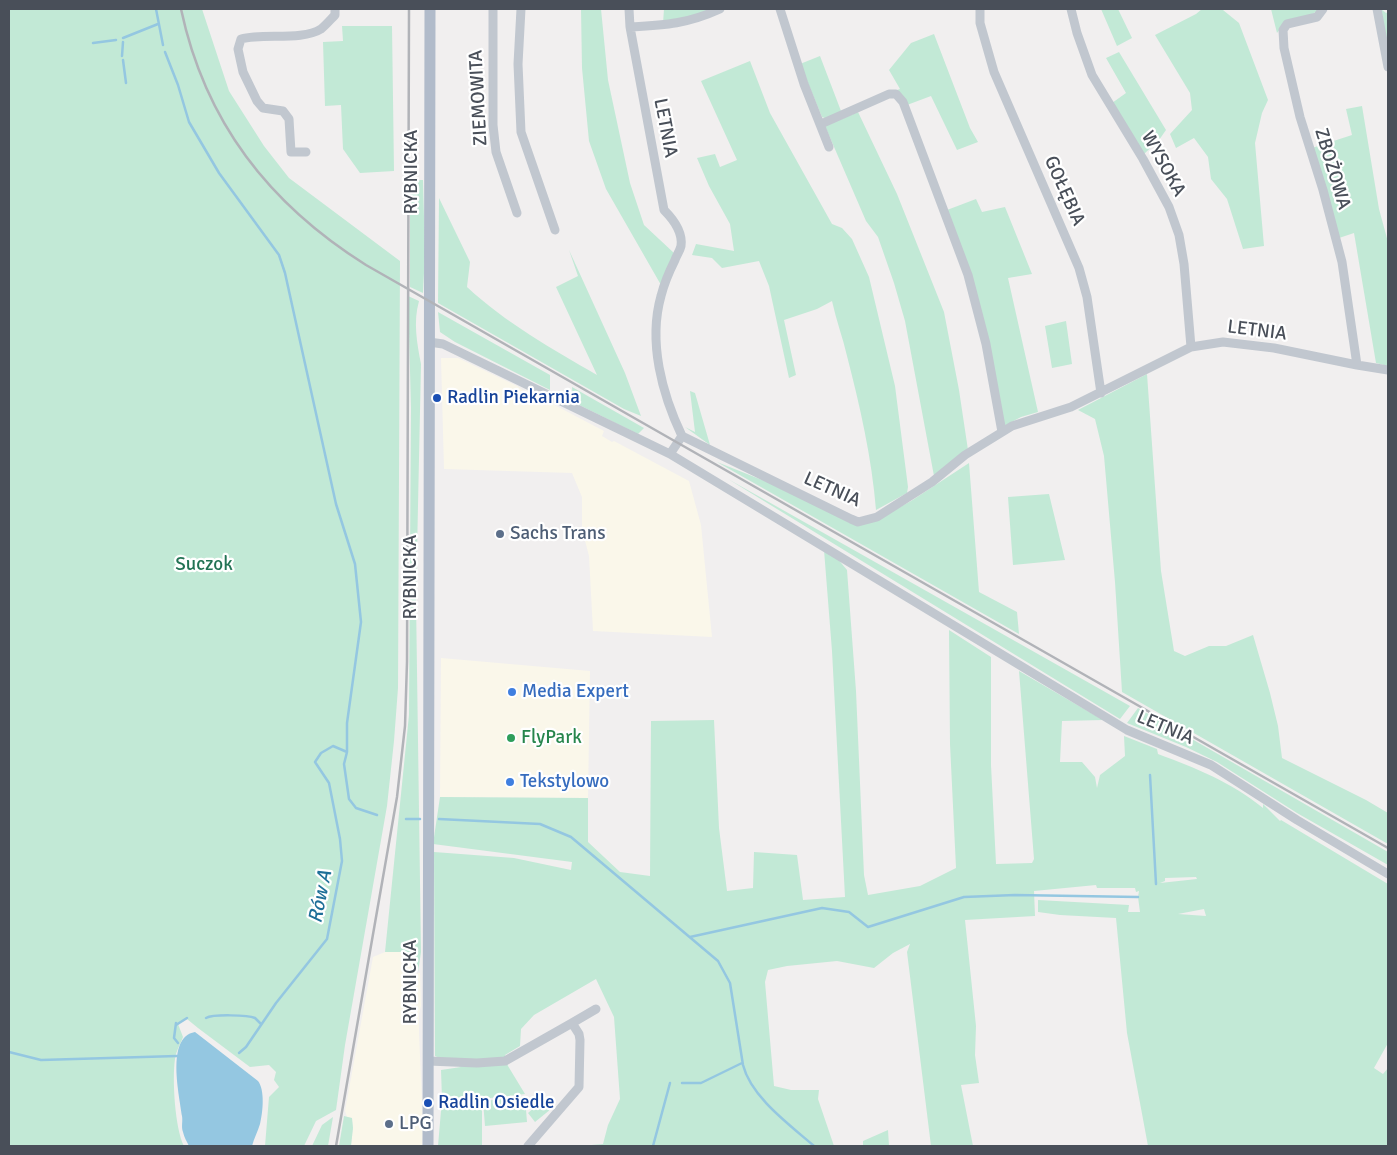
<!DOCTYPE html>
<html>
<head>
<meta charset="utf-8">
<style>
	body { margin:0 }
	#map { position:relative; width:1397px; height:1155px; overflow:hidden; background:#f1efef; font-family:Signika,sans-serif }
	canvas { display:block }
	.frame { position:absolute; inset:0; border:10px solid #494f59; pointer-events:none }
</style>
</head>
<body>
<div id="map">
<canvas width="1397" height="1155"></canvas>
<div class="frame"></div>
</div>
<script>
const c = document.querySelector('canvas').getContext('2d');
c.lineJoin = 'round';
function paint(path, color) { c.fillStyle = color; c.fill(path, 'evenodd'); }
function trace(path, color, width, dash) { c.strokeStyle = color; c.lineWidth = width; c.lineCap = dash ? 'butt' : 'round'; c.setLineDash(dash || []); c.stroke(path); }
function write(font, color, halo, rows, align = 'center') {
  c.font = font + ' Signika,sans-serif'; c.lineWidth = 4.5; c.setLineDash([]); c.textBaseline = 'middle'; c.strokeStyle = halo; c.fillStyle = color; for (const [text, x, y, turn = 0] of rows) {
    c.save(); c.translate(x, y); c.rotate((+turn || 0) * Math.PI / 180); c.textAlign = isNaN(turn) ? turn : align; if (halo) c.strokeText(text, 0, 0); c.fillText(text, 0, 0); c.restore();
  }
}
paint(new Path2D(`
	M441 358H458L517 386 524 391 526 390 604 431 602 436 612 442 614 441 689 481 701 525 712 637 593 631 589 556 582 529V497L572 473 444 469Z
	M441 658 590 671 588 798 440 797Z
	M385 952H412V974L420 973 421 1006 419 1013V1033L423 1123 422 1146H351L353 1128 352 1118 347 1117 345 1111 373 957Z`), '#faf7ea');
paint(new Path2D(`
	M9 9H202L229 91 264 146 289 178 400 261 398 688 394 741 387 806 345 1045 336 1110 316 1121 304 1146H265L269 1097 279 1087 274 1080 276 1072 269 1065 250 1067 198 1028 187 1019 178 1024 183 1037C180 1045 176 1051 175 1059 172 1079 175 1129 184 1146H9Z
	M581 9H601L608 80 630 183 644 225 674 253 661 285 606 189 589 141 582 68Z
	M664 9H711L699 15 663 23Z
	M1101 9H1118L1132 38 1117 46Z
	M1202 9H1225L1223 10 1239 23 1268 100 1262 113 1255 143 1264 246 1243 249 1227 199 1211 179 1208 157 1194 138 1176 148 1170 134 1192 110 1190 93 1155 35 1196 14Z
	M1271 9H1320C1305 21 1290 16 1277 33Z
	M1381 9 1386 13 1388 12V50Z
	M342 26H392L394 171 360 173 343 149 341 105 325 106 323 42 343 41Z
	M934 34 970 128 978 142 957 150 931 96 907 105 894 91 900 89 889 70 911 43Z
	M1119 52 1166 130 1159 140 1144 154 1112 103 1126 93 1106 58Z
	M820 56 841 111 827 119 822 117 800 64Z
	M750 61 770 113 832 224 842 228 852 239 869 277 895 386 908 487 907 493 876 510C872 459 860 406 847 356 843 338 836 320 832 301L817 309 784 320 796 375 789 378 769 286 759 261 722 268 712 258 692 255 696 244 734 251 730 224 709 186 697 158 715 154 720 167 737 160 701 81Z
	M1362 106 1379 209 1388 242V366L1376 363 1354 233 1339 238 1312 148 1352 135 1346 109Z
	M858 112 897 194 944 312 959 390 968 450 934 476 905 321 894 283 878 237 866 221 825 126Z
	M410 180H423L425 253 423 293 410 287Z
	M439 198 470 262 467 287C506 323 552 349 597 375L556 287 578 276 569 250 625 373 641 416 624 409 438 303Z
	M976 199 982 212 1005 207 1032 274 1008 278 1038 412 1021 417 1004 426 947 210Z
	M408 296 419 301C413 322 417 343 421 364L416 600 421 952 418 972 412 952H385L409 715 411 408Z
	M438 312 550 375V390L455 342 440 332Z
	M1066 321 1072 364 1052 368 1045 326Z
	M1147 374 1161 571 1174 651 1185 656 1209 646H1226L1253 635 1270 693 1278 726 1282 758 1366 800 1388 813V844L1122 692 1115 582 1104 456 1095 419 1078 410Z
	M572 387 644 428 638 434 573 402Z
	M690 391 695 393 710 445 685 427 695 432Z
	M717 462 870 523 911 501 969 463 979 592 1017 612 1019 634Z
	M728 479 1130 706 1120 719Z
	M1049 494 1065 560 1013 565 1008 497Z
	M824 550 837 558 847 570 856 691 864 875 868 895 920 886 956 868 950 744 949 630 991 657V765L996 864 1032 863 1034 859 1019 671 1103 720 1062 721 1060 762H1082L1095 777 1097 788 1100 775 1125 756 1124 736 1157 749 1158 754C1196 768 1231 782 1263 808V804L1280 821 1281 820 1388 884V1043L1374 1068 1383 1074 1388 1068V1146H1148L1127 1033 1116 918 1060 915 1038 912V900L1129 905 1128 912H1140L1138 897 1139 891 1136 892 1135 888H1097L1096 885 1034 891 1035 916 965 920 976 1026 975 1055 979 1083 961 1085 973 1146H931L907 952 910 944 893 953 874 968 837 961 787 966 768 970 765 982 774 1086 791 1090H819L818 1099 834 1146H580L603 1144 608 1125 620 1099 614 1017 596 979 534 1015 521 1029 520 1046 505 1055 508 1066 525 1094 482 1099V1146H438L442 1099 441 1070 461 1067 435 1056 434 852 514 858 571 870 572 862 433 844 440 797 588 798V842L620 872 650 876 651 721 714 720 719 828 727 891 753 888 754 852 797 855 803 900 845 897 832 651ZM1196 877 1197 879 1160 883 1165 881V878ZM1204 909 1206 916 1178 914Z
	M1138 708 1388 852V865L1297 813 1217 762 1186 747 1127 723Z
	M525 1097 527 1122 485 1126 483 1101Z
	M543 1100 551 1109 535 1122 528 1113Z
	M344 1116 352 1118 353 1128 351 1146H339Z
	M333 1117 328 1146H312L322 1125Z
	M888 1130 889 1146H863V1141Z`), '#c2e9d6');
paint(new Path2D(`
	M195 1032 258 1081C265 1090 263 1112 260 1124 258 1131 254 1138 252 1146H189C187 1142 184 1137 183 1132 181 1127 183 1121 182 1116 180 1097 165 1037 195 1032Z`), '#94c7e1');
trace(new Path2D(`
	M156 9 163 45
	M123 38 158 24
	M93 43 116 40
	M165 52 178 85 189 122 219 173 279 255 285 273 336 504 355 564 361 622 347 723V752L344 764 349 799 356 808 377 815
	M122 56 123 42
	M123 60 126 83
	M1150 775 1156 884
	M406 819H420
	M439 819 540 824 571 837 718 961 730 983 743 1065C751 1097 790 1125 814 1146
	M690 937 822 908 849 912 868 927 964 897 1015 895 1138 897
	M206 1018C213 1014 248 1015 255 1018 257 1020 259 1022 261 1024
	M176 1023 174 1038 178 1043
	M176 1025 187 1018
	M9 1052 41 1060 177 1056
	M239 1053 246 1047 276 1003 327 939 342 861 340 839 329 783 315 762 321 753 333 746 347 752
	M682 1083H701L742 1063
	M653 1146 670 1083`), '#94c7e1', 2.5);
trace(new Path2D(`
	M493 9V125L496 152 517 213
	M521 9 518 64 521 132 555 230
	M629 9 630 27C666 25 687 24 720 9
	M780 9 804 84 829 147
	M980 9V23L994 72 1079 268 1087 297 1101 393
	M1071 9 1077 33 1092 75 1143 159 1169 207 1179 235 1184 264 1191 347
	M1323 9 1317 17 1287 24 1283 30 1284 48 1300 117 1323 190 1342 262 1357 365
	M1377 9 1388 67
	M630 27 664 210C673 219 683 232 681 246 680 251 676 256 675 260 669 272 664 284 661 296 648 342 662 394 682 436L851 519 858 522 877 517 932 482 965 455 1012 426 1071 407 1191 347 1223 342 1274 348 1357 365 1388 370
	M821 124 889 94H896L903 102 968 275 986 344 1002 432
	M306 152H291L289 119 283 111 263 108 257 101 243 72 238 49 241 39C264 33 302 41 321 29 326 25 331 19 335 15V9
	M429 342 443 344 670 454 1127 730 1211 765 1297 820 1388 874
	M670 454 682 436
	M572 1023 596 1009
	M428 1061 477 1063 505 1061 572 1023 579 1034 580 1040 579 1087 528 1146`), '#c1c7cf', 9);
trace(new Path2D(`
	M428 1146 430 9`), '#b1bbca', 11);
trace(new Path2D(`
	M181 9C205 122 269 204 366 265L1388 848
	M336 1146 397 797 405 726 407 662 409 9`), '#b1b3b8', 2.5);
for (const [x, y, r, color] of [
	[437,398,5,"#1a4fb4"],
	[500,534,5,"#5c6f8a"],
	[512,692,5,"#3f7fe0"],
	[511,738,5,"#2e9e5b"],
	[510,782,5,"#3f7fe0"],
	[428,1103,5,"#1a4fb4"],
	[389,1124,5,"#5c6f8a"]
]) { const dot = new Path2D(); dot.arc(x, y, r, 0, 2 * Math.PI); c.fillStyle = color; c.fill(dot); trace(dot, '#fff', 2); }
write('19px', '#494f59', '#fff', [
	["ZIEMOWITA",479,98,-93],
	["LETNIA",665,128,79],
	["WYSOKA",1163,164,61],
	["ZBOŻOWA",1332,169,73],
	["RYBNICKA",412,172,-90],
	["GOŁĘBIA",1064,191,66],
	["LETNIA",1257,331,7],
	["LETNIA",832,490,24],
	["RYBNICKA",411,577,-90],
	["LETNIA",1165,728,23],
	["RYBNICKA",411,982,-90]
]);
write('19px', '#164399', '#fff', [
	["Radlin Piekarnia",447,398],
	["Radlin Osiedle",438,1103]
], 'left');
write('19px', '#4e5e75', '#fff', [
	["Sachs Trans",510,534],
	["LPG",399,1124]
], 'left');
write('19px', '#227254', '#fff', [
	["Suczok",204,565]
]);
write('19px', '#366cbe', '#fff', [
	["Media Expert",522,692],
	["Tekstylowo",520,782]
], 'left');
write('19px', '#27864d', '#fff', [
	["FlyPark",521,738]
], 'left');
write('italic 20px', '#1e6f98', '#fff', [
	["Rów A",321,897,-79]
]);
</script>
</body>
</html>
